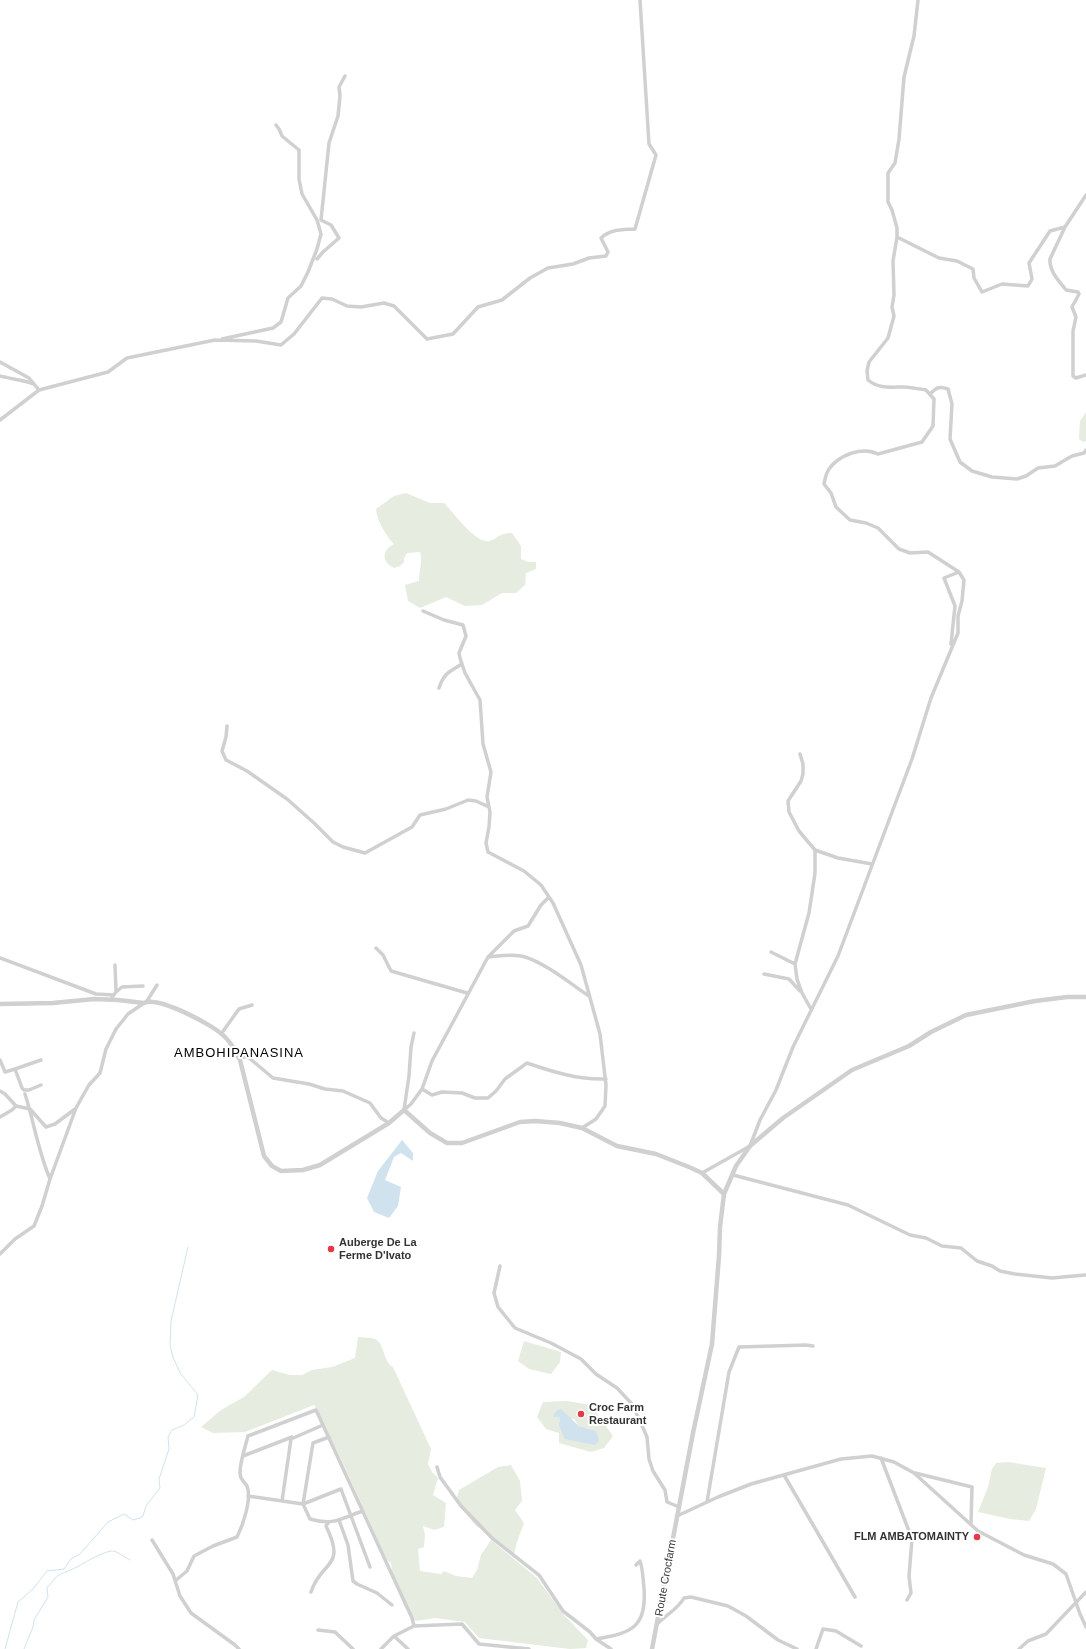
<!DOCTYPE html>
<html>
<head>
<meta charset="utf-8">
<style>
	body { margin:0 }
	canvas { display:block; background:#fff }
</style>
</head>
<body>
<canvas width="1086" height="1649"></canvas>
<script>
const c = document.querySelector('canvas').getContext('2d');
c.lineJoin = 'round';
function paint(path, color) { c.fillStyle = color; c.fill(path, 'evenodd'); }
function trace(path, color, width, dash) { c.strokeStyle = color; c.lineWidth = width; c.lineCap = dash ? 'butt' : 'round'; c.setLineDash(dash || []); c.stroke(path); }
function write(font, color, halo, rows, align = 'center') {
  c.font = font + ' Helvetica,sans-serif'; c.lineWidth = 4; c.setLineDash([]); c.textBaseline = 'middle'; c.strokeStyle = halo; c.fillStyle = color; for (const [text, x, y, turn = 0] of rows) {
    c.save(); c.translate(x, y); c.rotate((+turn || 0) * Math.PI / 180); c.textAlign = isNaN(turn) ? turn : align; if (halo) c.strokeText(text, 0, 0); c.fillText(text, 0, 0); c.restore();
  }
}
paint(new Path2D(`
	M1086 412V441L1083 442 1079 439 1080 421Z
	M406 493 430 503H444C453 512 476 544 489 541 498 539 498 533 512 533L521 546V559L528 562H536V569L526 573 525 585 516 593H502L482 605 465 606 446 597 420 608 408 601 405 585 419 581C419 571 423 561 420 552L407 553 404 558V562L400 566 394 568C381 562 382 550 394 544 386 536 377 521 376 509L394 496Z
	M358 1337C363 1338 370 1337 375 1339 385 1344 383 1362 393 1367L431 1449 428 1464 432 1472 438 1478 433 1495 446 1503 444 1527 434 1530 423 1526 425 1535 424 1547 418 1549 420 1571 441 1574 444 1571 456 1576 472 1578 477 1570 481 1555 491 1540 537 1578 564 1615 588 1640 586 1648 570 1649 479 1638 465 1622 435 1618 416 1621 413 1619 392 1571 391 1563 387 1560 341 1459 314 1405 245 1432 213 1433 201 1427 221 1410 244 1397 272 1370 290 1375H302L312 1370 332 1367 355 1358Z
	M524 1341 561 1352 560 1362 551 1374 529 1369 518 1361Z
	M567 1401 591 1405 613 1436 604 1448 591 1452 559 1443V1433L546 1429 537 1417 543 1402ZM559 1417 574 1419 579 1426 596 1431 561 1430 558 1424 560 1421Z
	M1008 1462 1046 1468 1036 1509 1029 1521 1010 1519 978 1512 988 1487 992 1469 996 1463Z
	M511 1465 520 1481 522 1501 515 1510 524 1523 517 1542 514 1554 475 1525 456 1501 459 1490 498 1467Z`), '#e6ecdf');
paint(new Path2D(`
	M402 1140 413 1153V1161L401 1153 394 1157 385 1180 401 1187 398 1206 389 1218 374 1212 367 1198 378 1171Z
	M561 1409 579 1426 596 1431 599 1440 595 1445 565 1439 558 1424 560 1421 559 1417H553L556 1411Z`), '#cfe2ee');
trace(new Path2D(`
	M5 1649 18 1602 33 1589 47 1571 64 1569 71 1559 80 1554 108 1522 124 1514 133 1520 140 1518 143 1516 146 1506 160 1488 159 1479 169 1449 168 1437 172 1430 184 1425 194 1417 198 1395 180 1373 173 1357 170 1345 171 1321 188 1247
	M24 1649 33 1627 34 1620 48 1597 47 1587C51 1585 52 1581 55 1578 62 1572 70 1571 77 1567 88 1561 98 1554 111 1551 117 1550 125 1558 130 1560`), '#cfe2ee', 1);
trace(new Path2D(`
	M1065 227 1050 259C1049 271 1059 281 1066 290L1078 292 1079 294 1072 307 1076 317 1073 331V376L1076 378 1086 375
	M897 237 939 258 957 261 973 269 974 278 982 292 1002 284 1028 286 1032 279 1029 263 1050 231 1065 227 1086 195
	M317 259 323 252 339 238 331 225 321 220 329 143 338 116 340 96 339 87 345 76
	M222 339 273 328 281 322 288 298 301 286 308 272 317 249 321 234 317 220 302 194 299 179V150L282 136 279 129 276 125
	M215 340 256 341 281 345 294 334 322 298 332 299 347 306 361 307 384 303 394 306 427 339 453 334 478 307 502 300 530 278 548 268 573 264 589 258 606 256 608 252 601 238C611 229 621 230 635 229L656 155 649 144 640 0
	M0 362 29 378 39 390
	M0 376C11 379 23 380 34 384
	M930 394C937 387 939 386 948 389L952 404 950 439 960 462 972 471 992 477 1017 479 1026 476 1038 468 1055 466 1072 456 1084 453 1086 450
	M0 420 39 390 108 372 127 358 215 340
	M423 611 444 620 463 625 466 636 459 653 460 658 465 673 480 700 483 744 491 772 487 797 490 812 489 827 486 843 488 852 524 871 541 885 553 903 581 965 600 1034 606 1085 605 1106 596 1119 582 1128
	M951 644 955 606 944 578 959 572
	M439 688C444 673 449 672 462 664
	M227 726 226 737 222 751 226 760 247 771 287 799 314 823 333 842 343 847 365 853 412 827 420 815 446 809 468 800 476 801 489 807
	M800 754 803 764V774L801 781 788 801 789 812 799 831 815 850V873L809 913 795 964 797 979 802 993 811 1009
	M815 850 838 858 872 864
	M376 948 383 955 391 971 467 993
	M771 952 795 964
	M488 957C499 956 514 953 525 957 545 963 571 984 589 996
	M0 958 96 994 114 995
	M764 974 789 979 800 991
	M116 992 122 987 143 986
	M112 997 116 992 115 965
	M147 1001 157 985
	M221 1034 239 1009 252 1005
	M238 1057H248L273 1078 309 1084 325 1089 343 1091 370 1103 381 1118 389 1123
	M0 1060 5 1072 15 1069 22 1088 24 1090H29L41 1085
	M15 1069 41 1060
	M422 1089 432 1095 442 1092 462 1093 475 1098H488L496 1091 505 1079 527 1063C553 1072 579 1080 606 1079
	M0 1091 5 1094 16 1106 30 1109 46 1127 55 1124 75 1109
	M25 1094C34 1122 38 1151 50 1179
	M404 1110 411 1104 422 1089 432 1061 488 957 514 931 528 926 541 905 549 897
	M404 1110 409 1076 411 1047 414 1033
	M0 1117 12 1110 16 1106
	M702 1173 750 1146 760 1120 776 1090 793 1047 838 956 912 759 931 698 958 633V616L962 601 964 580 959 572 928 552 910 553 899 549 878 528 866 523 850 520 836 507 831 493 824 484C825 479 826 473 829 469 839 455 862 446 878 454L922 442 933 426 934 399 926 390C918 389 911 387 904 387 890 387 879 389 868 380L867 371 869 362 888 338 894 316 892 307 894 295 893 261 897 237V228L892 210 888 202V173L895 163 899 139 904 77 914 36 918 0
	M733 1175 848 1205 910 1235 926 1238 942 1246 961 1248 977 1261 992 1266 1000 1271 1015 1274 1052 1278 1085 1275
	M0 1254 15 1239 34 1226 42 1206 50 1179 76 1108 89 1085 100 1073 106 1049 116 1029 128 1014 144 1003
	M500 1266 494 1293 498 1307 515 1328 551 1343 581 1359 596 1374 617 1388 632 1404 644 1430 647 1437 649 1459 653 1471 665 1490 667 1502 679 1507
	M329 1437 313 1443 303 1504 310 1519C334 1526 341 1518 363 1511
	M243 1456 292 1437
	M881 1458 912 1539 909 1576 911 1593 907 1600
	M437 1467 440 1477 461 1506 492 1538 539 1575 563 1611 590 1632 596 1639 611 1649
	M915 1473 972 1487 971 1523
	M784 1475 855 1597
	M248 1496 303 1504 341 1489 370 1567
	M282 1501 291 1439 323 1425
	M707 1502 729 1372 739 1347 806 1345 813 1346
	M677 1516 718 1497 751 1484 841 1459 872 1456 894 1462 914 1473 978 1531 1024 1555 1053 1564 1066 1574 1080 1614 1086 1627
	M339 1520 348 1545 353 1581 357 1584 377 1593 392 1605
	M152 1540 173 1574 180 1596 191 1613 235 1645 239 1649
	M175 1581 187 1571 194 1556 213 1546 237 1537C243 1525 252 1499 247 1486 244 1481 240 1480 240 1473 240 1461 245 1448 248 1436L316 1410 412 1618 414 1626
	M311 1592C321 1560 347 1569 326 1526L328 1523
	M657 1624C666 1615 678 1609 684 1598L691 1597 728 1606 746 1616 778 1640 797 1649
	M318 1630 335 1632 353 1649
	M394 1636 408 1649
	M596 1639C631 1633 647 1628 644 1588 643 1580 643 1569 640 1561L636 1565
	M381 1649 394 1636 414 1626 462 1624 479 1644 529 1649
	M816 1649 823 1629 836 1631 861 1646
	M1019 1649 1028 1641 1046 1634 1086 1592`), '#d0d0d0', 3.5);
trace(new Path2D(`
	M0 1004 53 1003 94 999 118 1000 144 1003C158 996 214 1025 225 1037 232 1044 236 1051 240 1060L264 1156 272 1166 281 1171 303 1170 320 1165 389 1123 404 1110 430 1133 447 1143H462L520 1122 535 1121 560 1123 582 1128 617 1146 656 1154 689 1167 702 1173 724 1194
	M652 1649 693 1433 712 1344 719 1256 720 1227 724 1194 736 1166 750 1146 783 1118 852 1070 909 1046 931 1032 966 1015 1035 1001 1067 997H1086`), '#d0d0d0', 4.5);
for (const [x, y, r, color] of [
	[331,1249,4,"#e63946"],
	[581,1414,4,"#e63946"],
	[977,1537,4,"#e63946"]
]) { const dot = new Path2D(); dot.arc(x, y, r, 0, 2 * Math.PI); c.fillStyle = color; c.fill(dot); trace(dot, '#fff', 1.5); }
write('bold 11px', '#333', '#fff', [
	["Auberge De La",339,1243],
	["Ferme D'Ivato",339,1256],
	["Croc Farm",589,1408],
	["Restaurant",589,1421],
	["FLM AMBATOMAINTY",969,1537,"right"]
], 'left');
write('11px', '#333', '#fff', [
	["Route Crocfarm",666,1578,-80]
]);
c.letterSpacing = '1px';
write('13px', '#000', '#fff', [
	["AMBOHIPANASINA",239,1053]
]);
c.letterSpacing = '0px';
</script>
</body>
</html>
